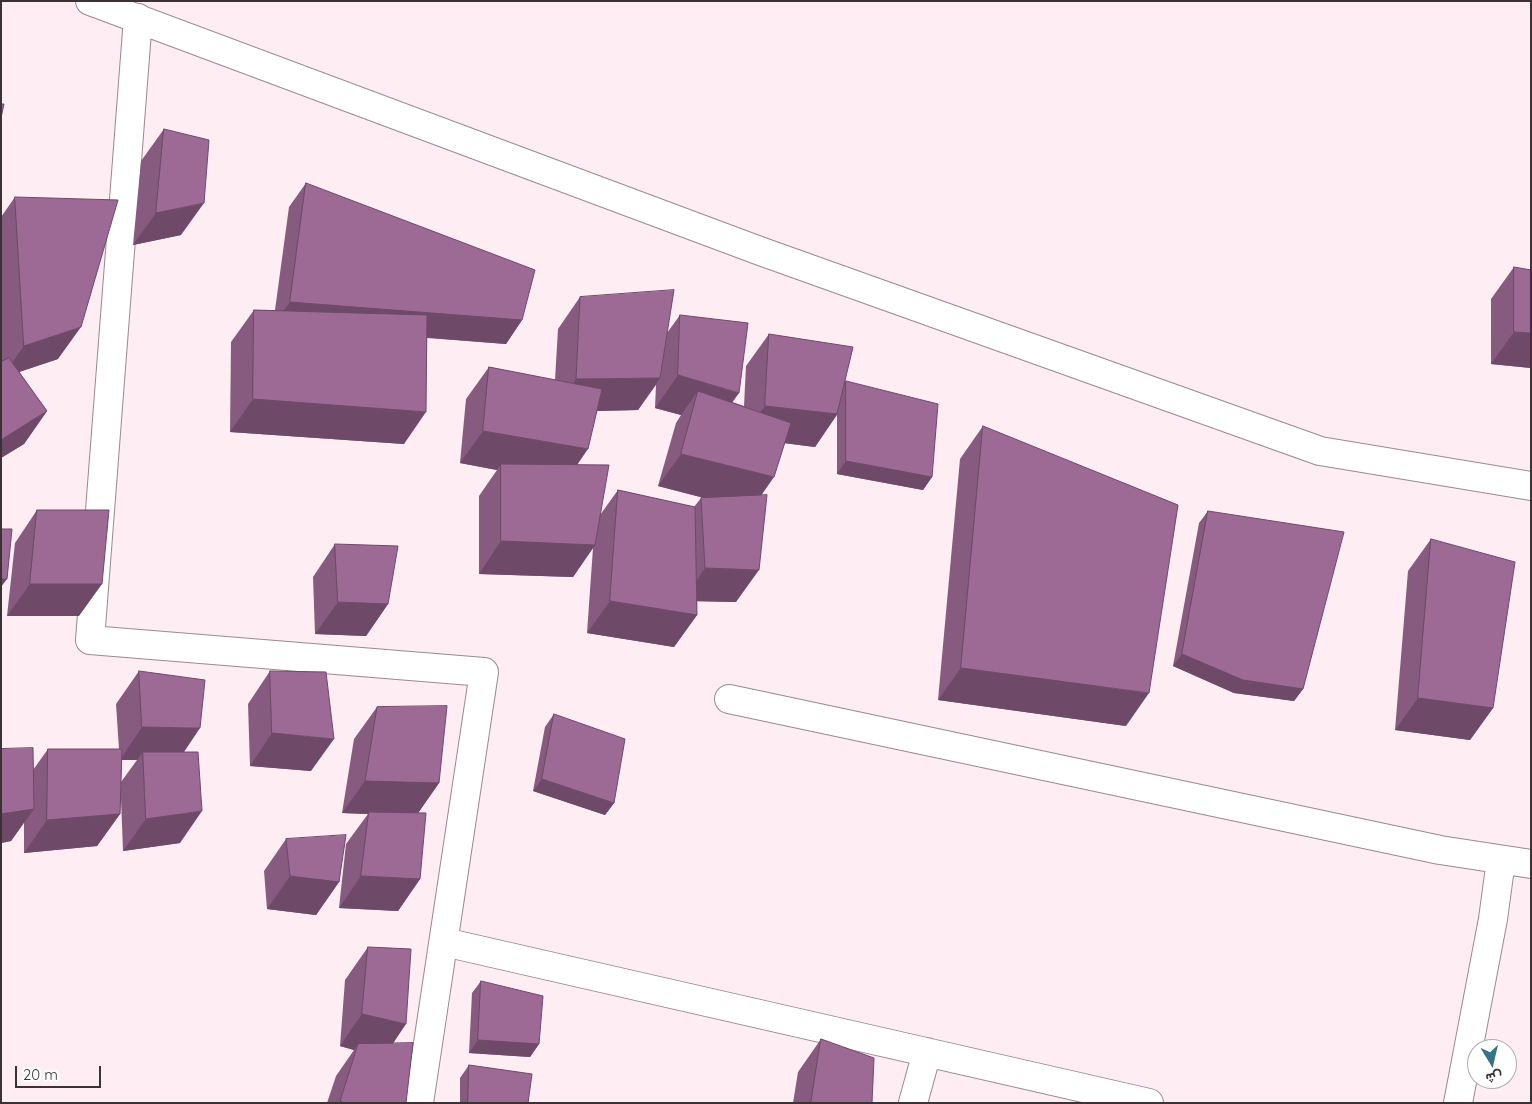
<!DOCTYPE html>
<html>
<head>
<meta charset="utf-8">
<style>
	body { margin:0 }
	#map { position:relative; width:1532px; height:1104px; overflow:hidden; background:#feedf2; font-family:Quicksand,Vazirmatn,sans-serif }
	canvas { display:block }
	.frame { position:absolute; inset:0; border:2px solid #3a3234; pointer-events:none }
	.north { position:absolute; left:1467px; top:1039px; width:50px; height:50px; box-sizing:border-box; background:#fff; border:1px solid #b0adae; border-radius:50%; rotate:171deg; font-size:14px; font-weight:700; line-height:20px; text-align:center; color:#3a3234 }
	.north::after { content:''; display:block; margin:auto; width:18px; height:22px; background:#37718a; clip-path:polygon(50% 0,100% 100%,50% 72%,0 100%) }
	.scale { position:absolute; left:15px; top:1066px; width:86px; height:22px; box-sizing:border-box; border:2px solid #3a3234; border-top:0; padding-left:6px; font-size:15px; line-height:18px; white-space:nowrap; color:#3a3234; -webkit-text-stroke:4px #fff; paint-order:stroke }
</style>
</head>
<body>
<div id="map">
<canvas width="1532" height="1104"></canvas>
<div class="frame"></div>
<div class="north">ش</div>
<div class="scale">20 m</div>
</div>
<script>
const c = document.querySelector('canvas').getContext('2d');
c.lineJoin = 'round';
function trace(path, color, width, dash) { c.strokeStyle = color; c.lineWidth = width; c.lineCap = dash ? 'butt' : 'round'; c.setLineDash(dash || []); c.stroke(path); }
function paint(path, color) { c.fillStyle = color; c.fill(path, 'evenodd'); }
const street = new Path2D(`
	M138 18 90 640 484 672 419 1103
	M729 699 1440 850 1531 864
	M444 942 1149 1103
	M913 1103 927 1052
	M1458 1103 1493 919 1501 860`);
const secondary = new Path2D(`
	M90 1 760 251 1320 451 1531 486`);
trace(street, '#9c898f', 30);
trace(secondary, '#9c898f', 30);
trace(street, '#fff', 28);
trace(secondary, '#fff', 28);
paint(new Path2D(`
	M164 129 181 235 133 245 141 161Z
	M306 183 522 320 506 344 427 338 404 444 230 432 231 342 254 310H275L289 207Z
	M15 197 58 359 19 372 47 411 24 444 1 458V217Z
	M1514 267 1531 368 1491 364V299Z
	M580 297 667 333 680 315 732 402 744 406 746 366 769 334 845 383 846 381 932 477 923 490 837 474V415L815 447 785 443 761 496 736 602 697 601V615L674 647 587 633 593 548 573 577 479 574V496L497 470 460 463 466 399 489 367 555 380 558 329ZM656 385 655 408 681 415 676 423 658 486 704 498H701L694 507 618 490 600 515 577 465 597 411 638 410Z
	M983 426 1126 726 938 700 960 459Z
	M37 510 79 616H7L15 543Z
	M1208 511 1303 689 1294 701 1234 693 1173 666 1199 523Z
	M1431 539 1493 708 1470 740 1395 730 1408 571Z
	M335 544 388 604 366 636 315 634 313 577Z
	M139 671 184 752 180 843 123 851 121 799 120 814 97 846 24 853V822L11 841 1 843V749L33 770 48 749H119L116 704ZM122 760H137L121 782Z
	M270 671 311 771 250 766 248 704Z
	M377 707 439 783 418 813 420 879 398 911 339 908 346 844 368 814 342 813 354 739Z
	M554 714 614 803 605 815 533 791 545 727Z
	M286 839 339 882 316 915 267 909 264 871Z
	M368 947 393 1043 406 1103H327L336 1076 354 1050 340 1046 345 980Z
	M481 981 539 1044 530 1057 469 1053 472 993Z
	M821 1039 872 1103H793L798 1072Z
	M469 1065 528 1103H460V1078Z`), '#875a80');
paint(new Path2D(`
	M204 203 181 235 133 245 156 213Z
	M290 302 522 320 506 344 273 325Z
	M81 327 58 359 1 378 24 346Z
	M1514 332 1531 333V368L1491 364Z
	M678 375 739 393 716 425 698 391 681 415 655 408Z
	M660 378 638 410 554 412 576 379Z
	M253 399 426 412 404 444 230 432Z
	M765 406 837 414 815 447 742 438Z
	M47 411 24 444 1 458V440Z
	M483 431 588 449 566 481 501 464 497 470 460 463Z
	M681 454 774 477 751 510 658 486Z
	M846 461 932 477 923 490 837 474Z
	M501 541 595 545 573 577 479 574Z
	M705 568 759 570 736 602 683 601Z
	M1 579H7L1 587Z
	M30 584H102L79 616H7Z
	M610 601 697 615 674 647 587 633Z
	M338 602 388 604 366 636 315 634Z
	M1182 654 1303 689 1294 701 1234 693 1173 666Z
	M961 668 1149 693 1126 726 938 700Z
	M1418 698 1493 708 1470 740 1395 730Z
	M142 727 200 728 178 761 143 752 137 760H120Z
	M272 733 334 739 311 771 250 766Z
	M542 779 614 803 605 815 533 791Z
	M365 781 439 783 416 816 369 812 368 814 342 813Z
	M34 809 11 841 1 843V814Z
	M202 811 180 843 123 851 146 819Z
	M120 814 97 846 24 853 47 820Z
	M290 876 339 882 316 915 267 909Z
	M361 876 420 879 398 911 339 908Z
	M362 1014 406 1024 384 1057 358 1044 354 1050 340 1046Z
	M478 1040 539 1044 530 1057 469 1053Z`), '#6e4a68');
const building = new Path2D(`
	M1 104H4L1 118Z
	M164 129 209 140 204 203 156 213Z
	M306 183 535 270 522 320 290 302Z
	M15 197 118 200 81 327 24 346Z
	M1514 267 1531 270V333L1514 332Z
	M674 290 660 378 576 379 580 297Z
	M254 310 427 315 426 412 253 399Z
	M680 315 748 323 739 393 678 375Z
	M769 334 853 347 837 414 765 406Z
	M9 358 47 411 1 440V362Z
	M489 367 602 389 588 449 483 431Z
	M846 381 938 404 932 477 846 461Z
	M698 391 791 423 774 477 681 454Z
	M983 426 1178 505 1149 693 961 668Z
	M501 464 609 465 595 545 501 541Z
	M618 490 695 507 697 615 610 601Z
	M767 495 759 570 705 568 701 498Z
	M37 510H109L102 584H30Z
	M1208 511 1344 532 1303 689 1243 680 1182 654Z
	M1 529H12L7 579H1Z
	M1431 539 1515 562 1493 708 1418 698Z
	M335 544 398 546 388 604 338 602Z
	M139 671 205 680 200 728 142 727Z
	M270 671 326 672 334 739 272 733Z
	M447 706 439 783 365 781 377 707Z
	M554 714 625 739 614 803 542 779Z
	M33 748 34 809 1 814V749Z
	M48 749H122L120 814 47 820Z
	M143 752H198L202 811 146 819Z
	M369 812 426 813 420 879 361 876Z
	M346 835 339 882 290 876 286 839Z
	M368 947 411 949 406 1024 362 1014Z
	M481 981 543 996 539 1044 478 1040Z
	M821 1039 874 1058 872 1103H811Z
	M413 1043 406 1103H344L340 1101 358 1044Z
	M469 1065 532 1074 528 1103H468Z`);
paint(building, '#9d6995');
trace(building, '#6e4a68', 1);
</script>
</body>
</html>
